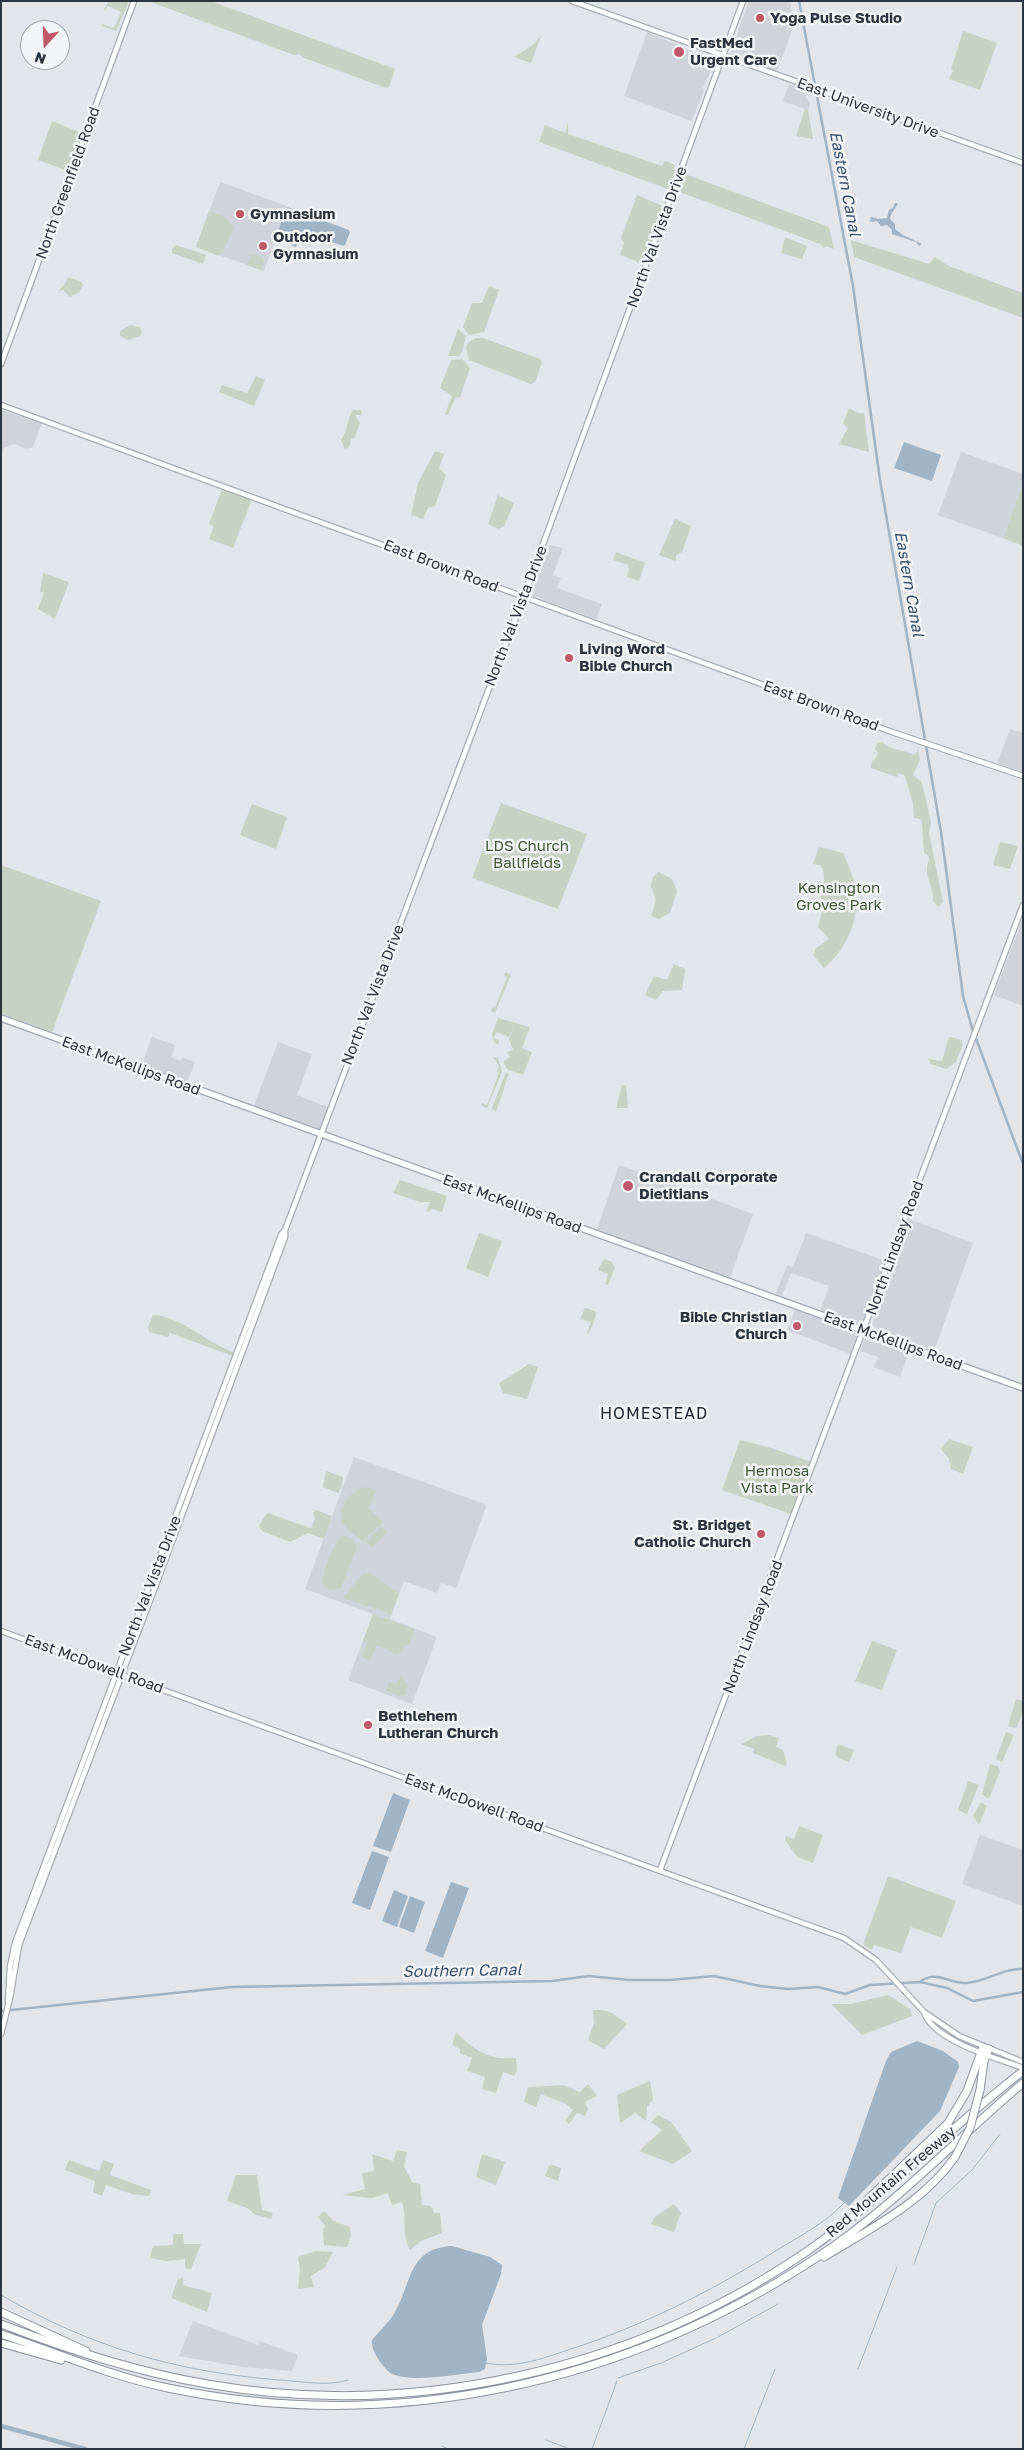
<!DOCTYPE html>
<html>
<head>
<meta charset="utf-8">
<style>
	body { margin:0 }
	#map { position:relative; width:1024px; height:2450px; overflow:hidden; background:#e2e5e9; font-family:"Golos Text",sans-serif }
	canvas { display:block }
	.frame { position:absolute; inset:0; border:2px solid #2c343f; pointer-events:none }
	.north { position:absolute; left:20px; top:20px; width:50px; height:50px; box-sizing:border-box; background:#f2f4f6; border:1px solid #a3a7ad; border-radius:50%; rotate:200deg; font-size:14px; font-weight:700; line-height:20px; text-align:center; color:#2c343f }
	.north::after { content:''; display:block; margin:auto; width:18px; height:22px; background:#bf5669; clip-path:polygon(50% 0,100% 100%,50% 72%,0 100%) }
</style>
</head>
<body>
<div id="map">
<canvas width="1024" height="2450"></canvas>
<div class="frame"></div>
<div class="north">N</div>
</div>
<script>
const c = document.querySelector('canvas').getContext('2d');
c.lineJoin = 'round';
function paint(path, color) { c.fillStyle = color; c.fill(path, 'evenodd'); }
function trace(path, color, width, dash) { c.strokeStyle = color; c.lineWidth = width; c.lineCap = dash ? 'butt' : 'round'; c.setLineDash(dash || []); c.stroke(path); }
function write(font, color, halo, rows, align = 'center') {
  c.font = font + ' "Golos Text",sans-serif'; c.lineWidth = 5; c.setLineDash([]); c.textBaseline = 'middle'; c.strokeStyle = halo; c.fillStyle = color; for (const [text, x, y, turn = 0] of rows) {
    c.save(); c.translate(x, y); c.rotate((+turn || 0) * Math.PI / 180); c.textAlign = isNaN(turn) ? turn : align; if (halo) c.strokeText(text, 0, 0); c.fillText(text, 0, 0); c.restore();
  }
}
paint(new Path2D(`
	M749 1H790L794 25 777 72 730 54Z
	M647 32 713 60 714 63 703 88 704 91 692 120 694 122 624 96Z
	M789 84 808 91 806 97 810 104 808 110 783 101Z
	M220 182 287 206 264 271 196 247Z
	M1 410 42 423 33 447 27 449 14 444 4 448 1 454Z
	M961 452 1023 474V483L1003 538 938 515Z
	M550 545 563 548 553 575 561 578 557 588 602 604 596 619 531 595Z
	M1010 729 1023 733V772L997 763Z
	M1023 917V1006L994 995Z
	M152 1037 175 1045 171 1057 181 1061 183 1058 195 1062 186 1086 140 1069Z
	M278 1042 312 1054 297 1095 330 1108 320 1135 252 1111Z
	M619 1165 753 1214 730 1278 597 1230Z
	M909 1219 973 1243 934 1351 876 1328 872 1325Z
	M806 1233 886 1261 861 1325 820 1311 829 1286 791 1273 782 1296 776 1293 787 1265 793 1267Z
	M795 1310 857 1332 858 1336 851 1354 787 1330Z
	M868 1336 909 1351 900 1377 874 1367 878 1357 860 1351 865 1338Z
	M354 1457 485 1504 486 1507 456 1588 441 1583 437 1593 404 1581 390 1619 437 1637 412 1704 348 1680 373 1614 305 1589Z
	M980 1835 1023 1850V1906L962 1884Z
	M193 2321 258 2345 259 2341 298 2355 292 2371 244 2367 179 2356Z`), '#d0d4da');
paint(new Path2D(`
	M109 1H129L116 31 102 26V24L114 28 121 12 108 6 105 11 104 9Z
	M148 1H211L395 69 389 87 386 88 304 58 299 54 294 55Z
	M963 31 997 43 980 90 949 79 953 70 951 69Z
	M541 36 531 63 514 57 533 45Z
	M805 109 808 110 813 139 796 136Z
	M52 121 82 133 68 171 38 160Z
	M568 122V134L662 166 665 161 675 165 673 170 676 171 668 189 539 142 545 125 565 133Z
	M685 174 829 227 834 249 826 246 824 248 820 244 677 191Z
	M637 195 663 206 643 264 620 255 624 243 621 238Z
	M209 211 226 218 230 222 229 224 234 226 223 253H220L219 256 196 247Z
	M785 237 807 246 802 259 781 253Z
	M851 240C878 249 903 255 929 264L935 257 949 266 1023 293V318L854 257Z
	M176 245 206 255 203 264 172 253V249Z
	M246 253 262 257 264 260 261 270 246 265 250 256Z
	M68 277 82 282 83 285 79 292 70 297 63 290 58 291 65 284Z
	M489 286 499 290 484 332 469 335 463 327 472 303H482Z
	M130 325 140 327 142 332 140 336 128 340 120 336V331Z
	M458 329 466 336 462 352 459 356H448Z
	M476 338H483L540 359 542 363 535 382 531 384 469 360 466 347 469 342Z
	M462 359 470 368 460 397 455 398 448 415 445 414 452 396 440 388 451 360Z
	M256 376 265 380 254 406 219 392 222 385 247 393Z
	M849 408 858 413H864L869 452 839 444 848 428 843 423Z
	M353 410H361L362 412 361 415H355L360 423 355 437 351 439 349 447 345 449 341 440C348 431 347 418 353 410Z
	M435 451 444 454 439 468 446 475 435 506 428 508 423 519 411 515 418 483Z
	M1023 483V546L1003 538Z
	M222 489 250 499 251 502 233 548 209 539 214 526 209 524Z
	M498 495 514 503 504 526 499 529 488 524Z
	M675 519 691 526 682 552 676 555V561L659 555Z
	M616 552 645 563 639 581 627 577 629 569 628 565 613 560Z
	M43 573 69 582 55 619 38 609 44 593 40 591Z
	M882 742C894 752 902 749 915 755L918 749 920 760 913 775 921 781 924 791 931 823 929 833 943 902 938 907 933 901C934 890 926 878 927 867 928 861 930 861 928 855L924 853 922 822 920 819 914 818 913 804 905 776 899 773 897 777 871 768 872 761 875 759 878 753 875 749 877 743Z
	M501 803 587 834 558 909 472 878Z
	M252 804 287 817 276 849 240 835Z
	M1000 842 1018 846 1010 869 993 865Z
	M819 847 844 853C847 864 853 874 855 886 861 917 848 948 824 968L813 955 816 948 829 939 818 927 823 907 819 903C822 894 828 873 820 865L813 864Z
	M1 865 101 901 52 1032 1 1014Z
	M659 872 672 879 677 891 670 913 659 919 651 916 656 900 651 886 653 877Z
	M674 964 685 969 682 990 663 991 656 1000 645 995 654 976 667 980Z
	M506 972 511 975 495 1013 491 1011 493 1007 495 1008 507 977 504 975Z
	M498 1018 530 1027 522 1048 532 1052 523 1075 507 1069 503 1062 510 1057 507 1052 513 1050 509 1039 515 1024 509 1037 496 1032 500 1020 494 1038 499 1040 498 1045 494 1042 492 1034Z
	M949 1037 961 1040 963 1045 955 1063 946 1069 931 1064 928 1059 942 1061Z
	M493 1057 498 1058 502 1072 487 1108 481 1106 482 1103 487 1105 499 1073 497 1072 499 1066Z
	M506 1072 509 1073 496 1112 492 1108Z
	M622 1085H626L628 1108H616Z
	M400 1180 447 1196 442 1212 432 1209 429 1212 426 1211 430 1202H420L393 1193Z
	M479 1233 502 1241 488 1277 466 1268Z
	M604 1259 612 1262 615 1268 608 1285 605 1284 608 1274 598 1270Z
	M585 1308 595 1311 596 1316 589 1334 587 1333 591 1322 580 1319Z
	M153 1315C181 1316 207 1343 233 1352V1356L170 1333 168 1337 149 1332 148 1327Z
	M529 1364 538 1367 527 1399 503 1393 499 1383Z
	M949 1439 973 1447 963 1474 951 1469 949 1459 941 1449Z
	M740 1440 768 1447 814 1463 794 1515 722 1490Z
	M326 1471 343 1477 342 1487 338 1493 323 1487Z
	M366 1487 376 1491 369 1508 383 1522 363 1542C357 1536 346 1531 343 1523 336 1507 351 1490 366 1487Z
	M316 1510 332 1516 324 1539 308 1533 290 1542 262 1531 259 1526 267 1513 311 1528 315 1519 313 1513Z
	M381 1526 388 1532 372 1547 366 1541Z
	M343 1535 354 1540 357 1547 341 1588 330 1590 324 1586C320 1575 334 1541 343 1535Z
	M368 1572 399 1594 391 1614 343 1598 363 1573Z
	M373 1614 415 1629 409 1645H405L398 1654 376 1646 370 1661 362 1658 367 1643 363 1641Z
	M872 1641 897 1650 882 1690 855 1681Z
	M401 1675 408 1685 405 1695 399 1696 386 1691 389 1682 397 1684Z
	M1016 1699 1023 1701V1711L1017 1727 1014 1728 1008 1726Z
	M1006 1732 1014 1735 1002 1762 996 1759Z
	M769 1735 779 1738 776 1747 783 1750 787 1764 785 1766 753 1753 754 1749 741 1744 757 1736Z
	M838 1744 854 1750 849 1762 839 1758 835 1754Z
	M990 1764 998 1766 1000 1771 990 1797 987 1798 982 1794Z
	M968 1781 979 1785 967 1814 958 1810Z
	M981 1802 987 1806 979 1825 973 1816Z
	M799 1826 823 1835 813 1863 797 1857 785 1840 786 1836 794 1839Z
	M888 1876 956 1901 942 1938 911 1927 901 1953 874 1945 872 1950 863 1944Z
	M888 1995 910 2009 912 2016 862 2035 831 2004H851Z
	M593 2010H602L612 2013 627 2024 604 2049 588 2040 594 2023Z
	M456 2032C474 2050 490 2061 516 2058L517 2070 514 2076 503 2072 496 2093 482 2089 485 2077 467 2071 472 2058 460 2053V2049L452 2045Z
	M650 2081 653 2099 647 2107 646 2121 635 2113 620 2123 617 2095Z
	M588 2084 597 2096 585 2102 588 2109 585 2116 577 2113 569 2124 565 2121 573 2110 566 2104 541 2094 536 2107 524 2102 528 2087H531L563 2085 580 2092Z
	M658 2115 671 2122 692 2151 673 2164 639 2151 662 2130 651 2122Z
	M397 2150 407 2152 404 2166 412 2182 420 2184 422 2205 431 2206 434 2213H440L442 2233 421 2241 410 2250C400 2231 408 2222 402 2202L392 2205 388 2193 372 2198 342 2195 365 2189 362 2173 374 2171 372 2154 393 2161Z
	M482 2154 505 2162 496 2185 476 2177Z
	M69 2160 99 2171 103 2160 114 2164 110 2175 151 2190 149 2196 132 2194 106 2185 102 2196 93 2192 95 2181 65 2170Z
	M553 2165 561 2168 558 2181 545 2176 549 2166Z
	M236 2175H257L262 2210 273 2213 271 2219 256 2215 247 2208 227 2201Z
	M674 2204 681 2213 674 2232 651 2224 655 2217Z
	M324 2211 334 2221 350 2227 351 2236 347 2247 324 2245 323 2231 325 2226 318 2217Z
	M173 2234H183L184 2244H201L191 2269 185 2268V2259L166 2261 150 2258 153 2246 173 2245Z
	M315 2251 333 2252 325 2267 311 2276 314 2287 298 2289 300 2269 298 2257Z
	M183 2278V2285L212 2293 207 2312 171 2298 178 2279Z`), '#c8d2c4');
paint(new Path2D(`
	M895 203H898C896 209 891 211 890 219L895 224V229L903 235 922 244 919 246 916 242 892 234V230L887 225 881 226 877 221 870 222 871 217 878 219 887 218 889 210 893 208Z
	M287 207 349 230 350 232 345 245 343 246 306 233 302 234 296 247 275 239Z
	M904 442 941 455 932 481 894 468Z
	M393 1793 410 1800 391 1852 373 1846Z
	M372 1851 389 1857 370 1910 352 1903Z
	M451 1882 469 1888 443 1958 425 1951Z
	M394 1890 408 1896 397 1927 382 1921Z
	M410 1896 425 1902 414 1933 399 1927Z
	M917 2041 943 2051 958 2062 959 2067 940 2111 849 2206 838 2198 839 2195 886 2061 891 2052Z
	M452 2246 490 2257 502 2265 501 2274 482 2325 487 2359 485 2369 479 2372C456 2374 413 2383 392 2374 383 2368 370 2350 372 2340 380 2330 389 2323 395 2312 412 2283 408 2248 452 2246Z`), '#a1b4c5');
trace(new Path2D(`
	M914 2264 936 2203 972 2170 1000 2134
	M1 2295C90 2347 177 2372 279 2380 302 2381 326 2387 348 2380
	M718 2337 778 2304
	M486 2363C514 2369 541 2359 568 2350 642 2326 708 2293 774 2252 798 2237 826 2223 845 2202
	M858 2369 897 2267
	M618 2378 661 2363 716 2338
	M546 2440 570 2449
	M442 2446 448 2449
	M592 2449 617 2381
	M744 2449 775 2369`), '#a1b4c5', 1);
trace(new Path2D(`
	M799 1 853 286 880 480 941 832 963 996 972 1028 1023 1164
	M920 1982C935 1969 950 1984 966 1983 986 1982 1003 1968 1023 1969
	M1 2011 232 1987 552 1981 589 1976 629 1980H670L714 1976 760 1986 788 1989 818 1987 845 1994 870 1985 920 1982 947 1988 973 2001 1023 1992`), '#a1b4c5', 2.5);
trace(new Path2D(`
	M1 2426 85 2449`), '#a1b4c5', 4.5);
const secondary = new Path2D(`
	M572 1 1023 163
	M1 364 134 1
	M1 405 892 732 1023 776
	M1 1631 844 1938 876 1960 924 2012C933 2041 997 2058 1023 2068
	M660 1870 1023 905
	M8 2002 10 1967 15 1943 281 1235 285 1230
	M924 2012 959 2036 1023 2062
	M1 2034 10 1998 19 1945 160 1574 285 1237V1230L525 593 743 1`);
const primary = new Path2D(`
	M1 1018 1023 1388`);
const highway = new Path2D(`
	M980 2090 984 2061 989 2049
	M865 2202 948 2123 967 2091 983 2047
	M824 2257C871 2228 923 2203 955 2157
	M1 2312 86 2351
	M1 2324C69 2350 136 2372 207 2384 414 2420 633 2370 806 2252 884 2198 948 2128 1023 2071
	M1 2334C57 2353 110 2376 168 2388 393 2435 625 2384 816 2258 891 2209 954 2141 1023 2083
	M1 2343 61 2360`);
trace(secondary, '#a8acb3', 7);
trace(primary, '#a3aab3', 8);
trace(highway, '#8b939e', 9);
trace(secondary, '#fff', 4.5);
trace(primary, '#fff', 5.5);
trace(highway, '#fff', 7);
const highwayBridge = new Path2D(`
	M955 2157 970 2128 980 2090`);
trace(highwayBridge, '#8b939e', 9, []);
trace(highwayBridge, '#fff', 7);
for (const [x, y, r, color] of [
	[760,18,5,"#bf5669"],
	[679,52,6,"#bf5669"],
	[240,214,5,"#bf5669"],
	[263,246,5,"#bf5669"],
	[569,658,5,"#bf5669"],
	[628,1186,6,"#bf5669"],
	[797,1326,5,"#bf5669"],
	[761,1534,5,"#bf5669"],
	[368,1725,5,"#bf5669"]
]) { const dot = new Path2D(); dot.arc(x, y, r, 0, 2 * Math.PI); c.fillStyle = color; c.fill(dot); trace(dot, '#f2f4f6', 2); }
write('bold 15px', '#2c343f', '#f2f4f6', [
	["Yoga Pulse Studio",770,18],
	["FastMed",690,43],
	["Urgent Care",690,60],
	["Gymnasium",250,214],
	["Outdoor",273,237],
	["Gymnasium",273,254],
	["Living Word",579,649],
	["Bible Church",579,666],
	["Crandall Corporate",639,1177],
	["Dietitians",639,1194],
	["Bible Christian",787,1317,"right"],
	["Church",787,1334,"right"],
	["St. Bridget",751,1525,"right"],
	["Catholic Church",751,1542,"right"],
	["Bethlehem",378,1716],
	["Lutheran Church",378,1733]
], 'left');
write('15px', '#2c343f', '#f2f4f6', [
	["East University Drive",868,108,20],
	["North Greenfield Road",68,183,-70],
	["North Val Vista Drive",657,237,-70],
	["East Brown Road",441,566,21],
	["North Val Vista Drive",516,616,-69],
	["East Brown Road",821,706,20],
	["North Val Vista Drive",373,995,-69],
	["East McKellips Road",131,1066,20],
	["East McKellips Road",512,1204,20],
	["North Lindsay Road",895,1248,-70],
	["East McKellips Road",893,1341,20],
	["North Val Vista Drive",150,1586,-69],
	["North Lindsay Road",753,1627,-69],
	["East McDowell Road",94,1664,20],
	["East McDowell Road",474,1803,20],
	["Red Mountain Freeway",891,2182,-40]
]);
write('15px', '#42593b', '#f2f4f6', [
	["LDS Church",527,846],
	["Ballfields",527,863],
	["Kensington",839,888],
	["Groves Park",839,905],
	["Hermosa",777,1471],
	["Vista Park",777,1488]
]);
write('italic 16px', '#3b536e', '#f2f4f6', [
	["Eastern Canal",845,184,79],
	["Eastern Canal",909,584,80],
	["Southern Canal",462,1971,-1]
]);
c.letterSpacing = '1px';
write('16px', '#1e2530', '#f2f4f6', [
	["HOMESTEAD",654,1414]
]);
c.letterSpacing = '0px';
</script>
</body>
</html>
